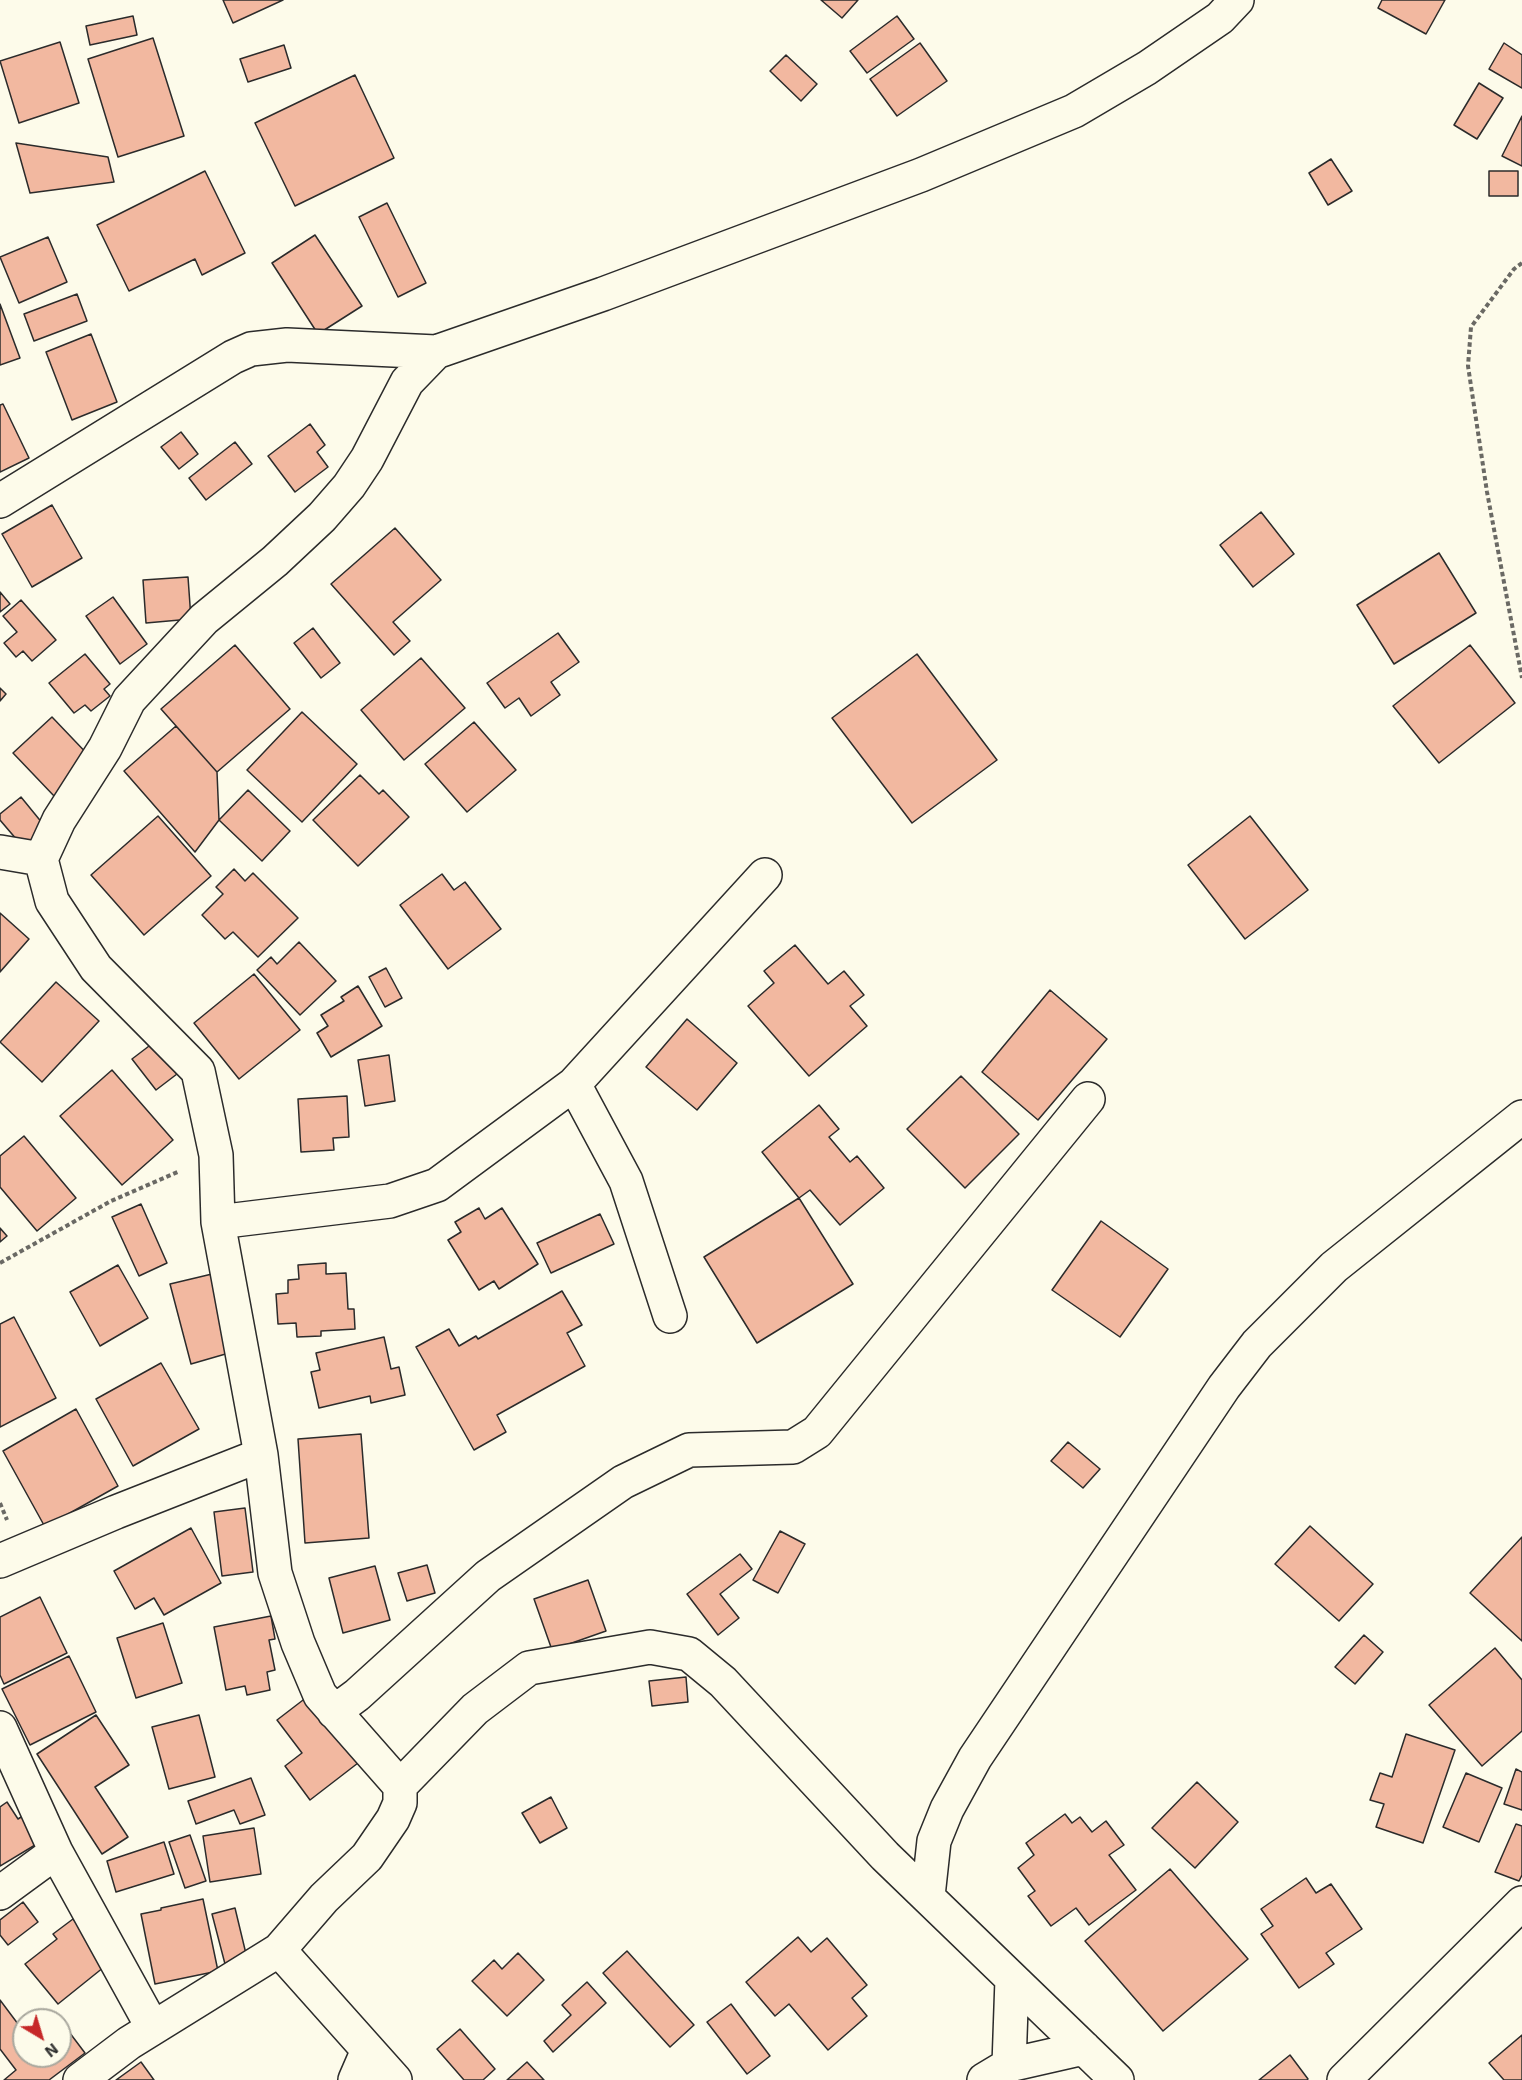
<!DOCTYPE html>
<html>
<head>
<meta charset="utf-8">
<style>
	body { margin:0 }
	#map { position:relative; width:1522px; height:2080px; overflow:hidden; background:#fdfbea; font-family:"Exo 2",sans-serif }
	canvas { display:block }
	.north { position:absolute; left:12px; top:2008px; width:60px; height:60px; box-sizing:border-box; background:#fdfbea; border:2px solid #a9a89e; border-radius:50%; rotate:142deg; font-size:16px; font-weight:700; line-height:24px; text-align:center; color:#2b2b2b }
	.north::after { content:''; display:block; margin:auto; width:21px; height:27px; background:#c62828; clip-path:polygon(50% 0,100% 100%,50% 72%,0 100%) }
</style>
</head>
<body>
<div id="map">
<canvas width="1522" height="2080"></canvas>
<div class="north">N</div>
</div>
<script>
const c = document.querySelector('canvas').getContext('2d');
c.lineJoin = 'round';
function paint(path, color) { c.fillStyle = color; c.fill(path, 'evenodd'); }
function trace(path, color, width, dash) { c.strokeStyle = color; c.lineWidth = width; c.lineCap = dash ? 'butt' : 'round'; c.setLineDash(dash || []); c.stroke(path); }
const building = new Path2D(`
	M223 0H283L233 23Z
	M821 0H858L842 18Z
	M1382 0H1445L1426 34 1378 8Z
	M133 16 137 35 90 45 86 26Z
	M897 16 914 39 867 73 850 51Z
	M153 38 184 136 118 157 88 59Z
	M60 42 79 103 19 123 0 61Z
	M920 43 947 81 897 116 870 79Z
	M1504 43 1522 55V88L1489 69Z
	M284 45 291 68 248 82 240 59Z
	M786 55 817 84 801 101 770 71Z
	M355 75 394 158 295 206 255 123Z
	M1479 83 1503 98 1477 139 1454 125Z
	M1522 116V166L1502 156Z
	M16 143 108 157 114 182 30 193Z
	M1331 159 1352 191 1328 205 1309 173Z
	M205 171 245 253 202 275 195 259 129 291 97 225Z
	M1489 171H1518V196H1489Z
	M387 203 426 283 398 297 359 217Z
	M315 235 362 306 318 334 272 263Z
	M48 237 67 282 19 303 0 257Z
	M77 294 87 321 34 341 24 314Z
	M0 304 20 358 0 365Z
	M91 334 117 402 72 420 46 352Z
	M3 404 29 458 0 472V405Z
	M310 424 325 445 317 452 328 467 295 492 268 456Z
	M181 432 198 454 179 469 161 447Z
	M235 442 252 464 206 500 189 478Z
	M52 505 82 558 32 587 2 534Z
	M1261 512 1294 554 1253 587 1220 545Z
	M395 528 441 580 393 622 410 641 394 655 331 584Z
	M1439 553 1476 613 1394 664 1357 605Z
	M188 577 191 619 146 623 143 580Z
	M0 592 10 604 0 612Z
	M113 597 147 644 120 664 86 616Z
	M21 600 56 640 32 661 23 651 16 657 4 643 17 632 3 616Z
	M313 628 340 663 321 678 294 643Z
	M558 633 579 662 551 682 560 695 531 716 519 698 505 708 487 683Z
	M235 645 290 709 217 772 161 709Z
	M1470 645 1515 703 1439 763 1393 706Z
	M85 654 110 684 104 689 110 696 91 711 85 705 74 713 49 683Z
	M917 654 997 760 912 823 832 718Z
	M421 658 465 708 404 760 361 710Z
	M0 688 6 694 0 701Z
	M302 712 357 764 302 822 247 770Z
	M52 717 94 761 55 797 13 753Z
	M474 722 516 770 467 812 425 764Z
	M176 726 217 772 219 820 195 852 124 771Z
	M360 775 379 794 383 790 409 817 358 866 313 820Z
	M248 790 290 831 262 861 219 820Z
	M21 797 52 835 29 854 0 820V814Z
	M158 816 211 876 144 935 91 875Z
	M1250 816 1308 890 1245 939 1188 865Z
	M234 869 245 881 253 873 298 918 258 957 233 932 225 939 202 915 223 894 216 887Z
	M442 874 454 890 465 882 501 929 448 969 400 905Z
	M0 913 29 939 0 972Z
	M299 942 336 981 300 1015 257 970 271 957 277 964Z
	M795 945 828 984 844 971 864 995 850 1006 867 1026 809 1076 748 1006 774 983 764 971Z
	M386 968 402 998 385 1007 369 977Z
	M254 974 300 1030 239 1079 194 1023Z
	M56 982 99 1021 42 1082 0 1042Z
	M358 986 382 1026 331 1057 317 1033 328 1026 321 1015 344 1001 341 997Z
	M1050 990 1107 1039 1038 1120 982 1072Z
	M687 1019 737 1063 697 1110 646 1067Z
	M153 1043 177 1074 156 1090 132 1059Z
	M389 1055 395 1101 365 1106 358 1060Z
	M112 1070 173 1140 122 1185 60 1116Z
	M961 1076 1019 1134 965 1188 907 1129Z
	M347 1096 349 1137 333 1138 334 1150 301 1152 298 1099Z
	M819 1105 839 1129 829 1137 850 1162 857 1156 884 1188 840 1225 810 1190 799 1198 762 1152Z
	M24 1136 76 1198 37 1231 0 1187V1156Z
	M799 1198 853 1284 757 1343 704 1257Z
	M141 1204 167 1263 139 1276 112 1217Z
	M479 1208 485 1219 502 1208 538 1264 499 1289 494 1281 479 1290 448 1240 461 1232 455 1222Z
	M600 1214 614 1244 551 1273 537 1243Z
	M1101 1221 1168 1269 1120 1337 1052 1290Z
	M0 1228 7 1236 0 1242Z
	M326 1263V1274L346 1273 348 1309H354L355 1329 321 1331V1336L297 1337 296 1323 278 1324 276 1294 288 1293V1280L299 1279 298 1265Z
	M118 1265 148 1318 100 1346 70 1292Z
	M212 1274 229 1353 191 1364 170 1284Z
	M562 1291 582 1325 567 1333 585 1366 497 1415 506 1432 474 1450 416 1347 449 1329 459 1346 476 1336 478 1339Z
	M14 1317 56 1398 0 1427V1324Z
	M384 1337 391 1369 399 1367 405 1395 371 1403 370 1396 319 1408 311 1372 320 1370 316 1353Z
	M161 1363 199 1429 133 1466 96 1399Z
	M76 1409 118 1486 45 1527 3 1451Z
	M361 1434 369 1538 305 1543 298 1439Z
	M1068 1442 1100 1469 1083 1488 1051 1461Z
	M245 1508 253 1572 222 1576 214 1512Z
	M1310 1526 1373 1584 1339 1621 1275 1564Z
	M191 1528 221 1583 164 1615 154 1598 135 1609 114 1571Z
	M780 1531 805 1544 778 1593 753 1580Z
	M1522 1537V1641L1470 1593Z
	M740 1554 752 1569 720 1594 739 1618 718 1635 687 1594Z
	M427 1565 435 1593 407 1601 398 1573Z
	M375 1566 390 1620 343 1633 329 1578Z
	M588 1580 606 1631 552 1650 534 1599Z
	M40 1597 67 1653 4 1684 0 1675V1617Z
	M271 1616 275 1639 269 1640 275 1670 267 1672 270 1690 247 1695 245 1686 226 1690 214 1627Z
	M163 1623 182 1683 136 1698 117 1638Z
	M1364 1635 1383 1652 1355 1684 1335 1667Z
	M1495 1648 1522 1680V1731L1482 1766 1429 1705Z
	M69 1656 96 1712 30 1745 2 1689Z
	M686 1677 688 1702 652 1706 649 1681Z
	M307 1697 358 1763 310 1800 285 1766 302 1753 277 1720Z
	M96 1715 129 1765 95 1787 128 1837 102 1854 37 1754Z
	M199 1715 215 1777 169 1789 152 1727Z
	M1406 1734 1455 1750 1423 1843 1376 1827 1384 1804 1370 1800 1380 1773 1392 1777Z
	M1516 1769 1522 1772V1810L1504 1804Z
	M1466 1773 1502 1788 1479 1842 1443 1827Z
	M251 1778 265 1815 240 1824 234 1810 196 1824 188 1801Z
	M1197 1782 1238 1822 1195 1868 1152 1828Z
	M551 1797 567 1828 540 1843 522 1813Z
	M7 1802 18 1819 29 1812 45 1839 0 1866V1807Z
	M1065 1814 1072 1823 1080 1817 1092 1832 1106 1821 1124 1845 1109 1855 1136 1890 1089 1925 1076 1908 1051 1926 1028 1896 1035 1891 1018 1868 1034 1855 1026 1843Z
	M1516 1824 1522 1826V1875L1519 1881 1495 1872Z
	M254 1828 261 1874 210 1882 203 1836Z
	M190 1835 206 1881 185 1888 169 1842Z
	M164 1842 174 1874 116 1892 107 1861Z
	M1170 1869 1248 1959 1163 2031 1085 1941Z
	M1306 1878 1316 1893 1331 1884 1362 1929 1326 1953 1334 1964 1299 1988 1261 1934 1273 1926 1261 1909Z
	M203 1899 218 1971 155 1984 141 1914 161 1910V1908Z
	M23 1902 38 1922 8 1945 0 1935V1920Z
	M235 1908 247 1958 225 1964 212 1914Z
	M73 1919 109 1963 58 2004 25 1964 57 1939 53 1934Z
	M798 1937 811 1952 827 1938 867 1985 852 1998 867 2016 828 2050 789 2004 775 2016 746 1982Z
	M627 1951 694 2025 670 2047 603 1973Z
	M518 1953 544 1980 507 2016 472 1981 494 1960 502 1969Z
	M587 1982 606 2003 553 2052 544 2041 571 2015 562 2005Z
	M0 2000 24 2032V2056H60V2020H52L57 2016 85 2053 49 2080H4L16 2070 0 2049Z
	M731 2004 770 2056 747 2074 707 2022Z
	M460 2029 495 2069 483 2080H464L437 2049Z
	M1522 2035V2080H1504L1489 2063Z
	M1290 2055 1308 2079 1307 2080H1259Z
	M141 2062 154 2080H116Z
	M527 2062 544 2080H507Z`);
paint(building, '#f2b8a0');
trace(building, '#2b2b2b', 1.5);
const minor = new Path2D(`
	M0 501 233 357 251 349 287 345 436 352
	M0 852 41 859
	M574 1084 626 1181 670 1316
	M218 1222 390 1201 437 1185 574 1084 765 875
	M0 1561 116 1512 261 1455
	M334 1712 357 1695 488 1576 623 1482 689 1450 793 1447 817 1432 1088 1099
	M0 1728 56 1852 153 2028
	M400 1786 475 1709 529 1668 650 1647 689 1654 723 1682 885 1856 1117 2080
	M0 1893 56 1852
	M928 1896 934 1841 947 1809 975 1758 1224 1387 1257 1344 1334 1267 1522 1117
	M279 1950 395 2080
	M1009 2065 1012 1979
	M80 2080 129 2043 279 1950 324 1898 367 1857 393 1819 400 1803V1786L320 1695 298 1643 275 1573 261 1455 218 1222 216 1155 198 1071 96 968 52 901 41 859 59 820 105 748 129 700 204 619 275 561 322 517 349 486 367 459 407 382 436 352 603 294 921 175 1074 111 1147 68 1220 18 1237 0
	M355 2080 368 2050
	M984 2080 1009 2065 1084 2048
	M1344 2080 1522 1903`);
trace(minor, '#2b2b2b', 36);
trace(new Path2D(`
	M1522 263 1514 269 1471 327 1468 366 1487 492 1522 678
	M0 1263 111 1201 180 1171
	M0 1503 7 1520`), '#6a6964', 4, [4.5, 3]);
trace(minor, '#fdfbea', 33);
</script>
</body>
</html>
